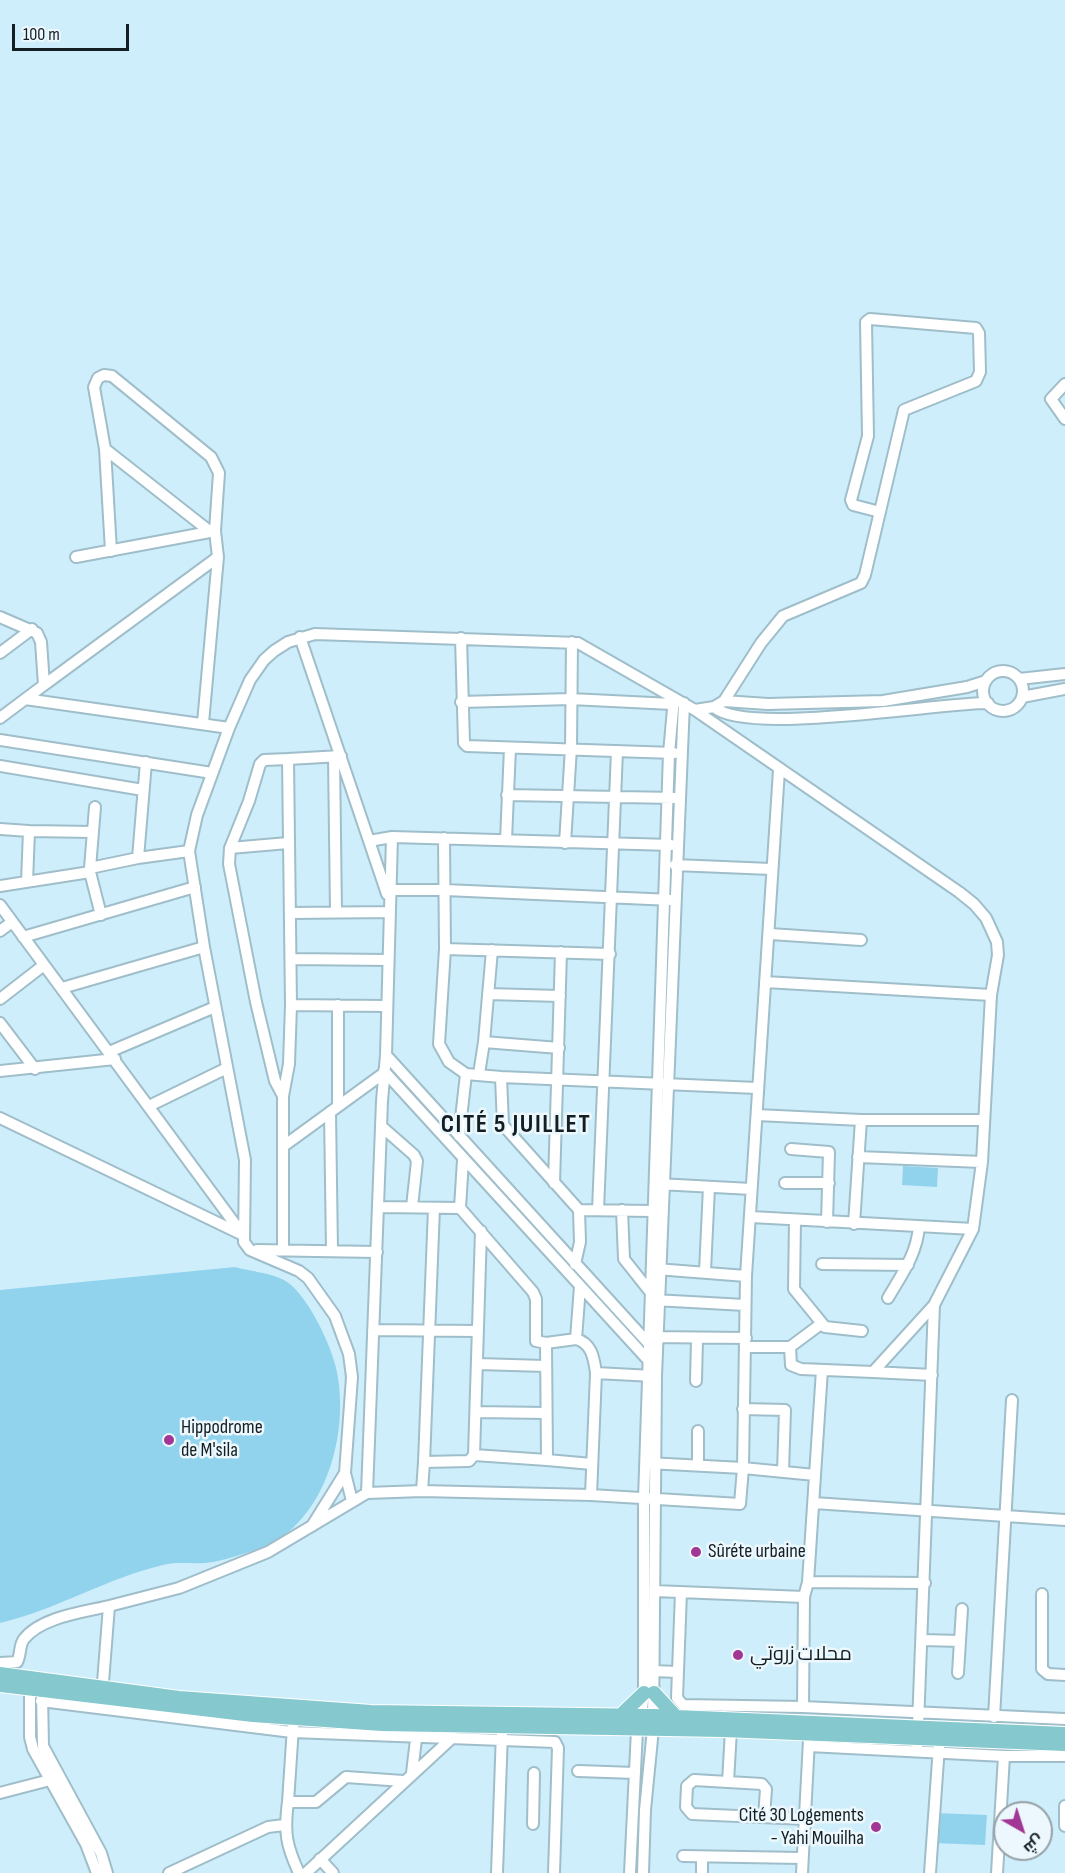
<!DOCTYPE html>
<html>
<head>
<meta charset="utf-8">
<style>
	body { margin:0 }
	#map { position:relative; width:1065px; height:1873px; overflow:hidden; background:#cfeefb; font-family:"Sofia Sans Condensed",Cairo,sans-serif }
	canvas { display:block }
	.north { position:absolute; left:993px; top:1801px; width:60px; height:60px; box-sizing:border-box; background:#ecf8fd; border:2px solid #95a1a6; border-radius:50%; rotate:141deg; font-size:16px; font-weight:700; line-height:24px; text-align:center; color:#131e23 }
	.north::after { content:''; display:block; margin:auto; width:21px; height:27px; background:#a23695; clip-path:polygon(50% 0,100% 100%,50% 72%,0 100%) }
	.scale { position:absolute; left:12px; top:24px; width:117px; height:27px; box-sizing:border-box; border:3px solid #131e23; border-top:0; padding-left:8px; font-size:18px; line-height:21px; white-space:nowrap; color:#131e23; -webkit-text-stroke:4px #ecf8fd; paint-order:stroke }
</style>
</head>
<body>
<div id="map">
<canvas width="1065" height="1873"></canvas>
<div class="north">ش</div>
<div class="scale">100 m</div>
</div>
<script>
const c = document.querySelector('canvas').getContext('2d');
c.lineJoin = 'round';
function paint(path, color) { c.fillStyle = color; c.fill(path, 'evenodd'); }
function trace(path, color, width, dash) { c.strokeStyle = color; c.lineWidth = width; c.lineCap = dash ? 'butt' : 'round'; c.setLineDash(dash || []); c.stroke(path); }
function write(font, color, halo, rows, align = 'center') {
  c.font = font + ' "Sofia Sans Condensed",Cairo,sans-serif'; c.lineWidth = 5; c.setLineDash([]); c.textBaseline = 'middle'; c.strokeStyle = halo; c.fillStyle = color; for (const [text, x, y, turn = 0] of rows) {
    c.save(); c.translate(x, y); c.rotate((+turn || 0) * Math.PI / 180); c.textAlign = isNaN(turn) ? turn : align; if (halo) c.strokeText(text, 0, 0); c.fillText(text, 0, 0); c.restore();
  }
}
paint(new Path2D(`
	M903 1166 938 1168 937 1187 902 1185Z
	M235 1267C250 1271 270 1273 284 1280 306 1292 329 1341 335 1364 352 1427 327 1523 261 1548 246 1553 229 1559 213 1562 197 1565 179 1561 163 1565 107 1578 56 1610 0 1623V1290Z
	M935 1813 987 1815 985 1845 933 1843Z`), '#91d3ed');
const minor = new Path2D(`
	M1065 384 1051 399 1065 419
	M105 449 208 530
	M111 551 105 449 94 387 98 378 104 375 112 376 211 457 219 473 215 531 218 557 203 723
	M76 557 215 531
	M0 617 37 633 41 642 44 685 0 718
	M300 637 387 894
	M461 638 464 743 467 746 674 753
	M0 653 32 629
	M983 691a20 20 0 1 1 40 0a20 20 0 1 1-40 0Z
	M1019 679 1065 674
	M44 685 218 557
	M1022 697 1065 689
	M25 699 229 728
	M724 701 761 643 783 616 861 583 865 575 904 410 976 381 980 372 979 333 976 328 870 319 866 322 868 436 851 500 853 505 880 512
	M461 702 571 699 672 704
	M714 707C746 736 937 703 988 703
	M695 710 714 707 724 701 768 704 883 701 967 687 986 681
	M0 740 212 773
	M334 757 336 912
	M0 766 143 790
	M507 795 675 798
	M0 829 29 831 27 882
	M29 831 93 832
	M444 838 445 949 439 1044 449 1062 466 1074
	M506 840 510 748
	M369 841 392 837 671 845
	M565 843 571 748 572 642
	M230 848 288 843
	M138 858 146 762
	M675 865 771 869
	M90 868 95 807
	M90 872 101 915
	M0 886 90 872V868L138 858 189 851
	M391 890H445L672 900
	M0 905 243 1235 0 1118
	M290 913 390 912
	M0 931 12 922
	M770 934 861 940
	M23 937 195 887
	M445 949 610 954
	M291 959 388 960
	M765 982 991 995
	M62 988 204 947
	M488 994 560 996
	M0 999 44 965
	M291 1005 385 1006
	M0 1023 35 1069
	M484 1042 559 1048
	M109 1052 215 1007
	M386 1055 649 1344
	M0 1071 115 1059
	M384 1071 648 1360
	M479 1074 484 1042 492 950
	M501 1077 757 1088
	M283 1096 275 1081 256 1002 229 864 230 848 249 801 260 764 264 760 288 759
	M149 1106 227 1068
	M338 1106V1005
	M330 1112 332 1251
	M757 1115 861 1120H984
	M381 1126 414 1155 417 1161 412 1207
	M459 1136 466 1074 501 1077 503 1125 579 1210 580 1242 575 1264
	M285 1145 384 1073
	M791 1149 829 1152 827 1222
	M858 1157 982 1162
	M463 1160 460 1208 533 1292 536 1299V1341L546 1343 576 1339
	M554 1183 561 952
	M785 1183H829
	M659 1184 751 1189
	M379 1207 460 1208
	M579 1210 652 1211
	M598 1210 617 751
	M622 1210 624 1259 651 1293
	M751 1217 973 1229
	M795 1220 794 1289 825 1327 862 1331
	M854 1224 861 1120
	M257 1250 377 1252
	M283 1250V1096L289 1064 291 1005 288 759 341 756
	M822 1264 908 1265
	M656 1269 746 1276
	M705 1271 709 1187
	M580 1286 576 1339C592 1343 594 1359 596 1373L653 1376
	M888 1298C902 1274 917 1254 919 1226
	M654 1300 745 1305
	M373 1330 478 1331
	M653 1337 746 1338
	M546 1343 547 1460 592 1464
	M746 1347H790L791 1365 801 1369 873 1372 934 1305
	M790 1347 821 1324
	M478 1364 545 1366
	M873 1372 932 1375
	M696 1381 697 1339
	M743 1409 785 1410 783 1472
	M476 1412 545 1413
	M474 1455 547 1460
	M424 1462 434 1208
	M648 1463 743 1468 815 1475 822 1370
	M698 1465V1431
	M422 1491 424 1462 469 1461 474 1455 481 1231
	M367 1493 382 1101 386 1055 392 837
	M591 1495 596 1373
	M352 1501 345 1473 352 1377 349 1354 335 1316 308 1278 299 1271 250 1250 244 1242 245 1160 204 947 189 851 197 815 229 728 250 680 264 660 274 651 288 642 315 634 578 643 695 710 959 892 974 904 986 918 997 942 998 955 991 995 982 1162 973 1229 934 1305 917 1751
	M814 1503 1065 1520
	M312 1526 345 1473
	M808 1582 925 1583
	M654 1591 804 1597 803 1707
	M681 1592 677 1698 683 1705 803 1707 1065 1719
	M1042 1594V1669L1048 1674 1065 1675
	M804 1597 808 1582 815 1475
	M923 1640 960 1641
	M0 1663 17 1662C21 1655 19 1645 24 1639 41 1617 84 1612 109 1606
	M654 1671 677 1672
	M958 1673 962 1609
	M30 1681V1737L33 1749 86 1844 97 1873
	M42 1694 43 1746 101 1853 107 1873
	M102 1695 109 1606 179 1588 268 1552 367 1493 422 1491 591 1495 740 1504 743 1468 746 1276 779 770
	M41 1701 292 1732 555 1742 558 1748 554 1873
	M994 1717 1012 1400
	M809 1746 1004 1756H1065
	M578 1771 635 1773
	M412 1773 416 1739
	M728 1782 731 1730
	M0 1793 50 1780
	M288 1802 293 1727
	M1065 1806V1826
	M764 1817 766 1789 762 1784 694 1780 687 1786 686 1807 692 1814 806 1819
	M533 1824 534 1773
	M683 1856 802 1858
	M320 1859 333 1873
	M169 1873 268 1827 284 1825
	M299 1873C286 1845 284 1832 288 1802H316L346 1777 403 1781
	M306 1873 453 1737
	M497 1873 502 1732
	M630 1873 637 1730 641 1716 644 1693V1499L669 753 674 698
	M643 1873 645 1810 653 1729 656 1376 684 703
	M702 1873V1857
	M802 1873 809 1740
	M930 1873 939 1746
	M997 1873 1004 1756`);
const major = new Path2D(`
	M0 1674 179 1698 371 1712 654 1716 1065 1734
	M0 1685 253 1715 382 1724 723 1730 1065 1744
	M654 1693 677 1718
	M620 1716 644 1693`);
trace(minor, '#9fbeca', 14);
trace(major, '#fff', 16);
trace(minor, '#fff', 10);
trace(major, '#85c8cd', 14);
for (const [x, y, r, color] of [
	[169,1440,6,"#a23695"],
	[696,1552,6,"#a23695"],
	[738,1655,6,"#a23695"],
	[876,1827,6,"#a23695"]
]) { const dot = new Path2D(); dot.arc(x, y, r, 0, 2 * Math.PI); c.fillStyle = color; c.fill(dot); trace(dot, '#ecf8fd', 2); }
write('20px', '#131e23', '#ecf8fd', [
	["Hippodrome",181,1428],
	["de M'sila",181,1451],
	["Sûréte urbaine",708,1552],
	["محلات زروتي",750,1655],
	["Cité 30 Logements",864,1816,"right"],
	["- Yahi Mouilha",864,1839,"right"]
], 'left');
c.letterSpacing = '1.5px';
write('bold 26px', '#131e23', '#ecf8fd', [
	["CITÉ 5 JUILLET",516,1125]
]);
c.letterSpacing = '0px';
</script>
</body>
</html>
